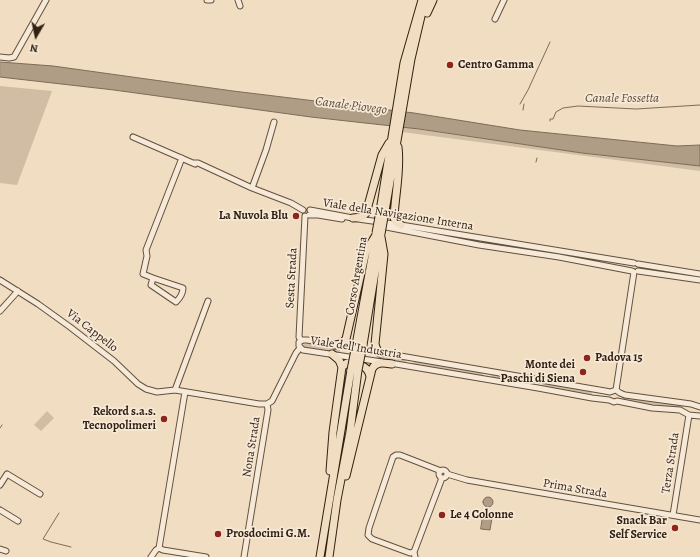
<!DOCTYPE html>
<html>
<head>
<meta charset="utf-8">
<style>
	body { margin:0 }
	#map { position:relative; width:700px; height:557px; overflow:hidden; background:#f1ddc1; font-family:Alegreya,serif }
	canvas { display:block }
	.north { position:absolute; left:16px; top:16px; width:40px; height:40px; -webkit-text-stroke:3px #f6e9d7; paint-order:stroke; rotate:189deg; font-size:11px; font-weight:700; line-height:16px; text-align:center; color:#322113 }
	.north::after { content:''; display:block; margin:auto; width:14px; height:18px; background:#322113; clip-path:polygon(50% 0,100% 100%,50% 72%,0 100%) }
</style>
</head>
<body>
<div id="map">
<canvas width="700" height="557"></canvas>
<div class="north">N</div>
</div>
<script>
const c = document.querySelector('canvas').getContext('2d');
c.lineJoin = 'round';
function paint(path, color) { c.fillStyle = color; c.fill(path, 'evenodd'); }
function trace(path, color, width, dash) { c.strokeStyle = color; c.lineWidth = width; c.lineCap = dash ? 'butt' : 'round'; c.setLineDash(dash || []); c.stroke(path); }
function write(font, color, halo, rows, align = 'center') {
  c.font = font + ' Alegreya,serif'; c.lineWidth = 3.5; c.setLineDash([]); c.textBaseline = 'middle'; c.strokeStyle = halo; c.fillStyle = color; for (const [text, x, y, turn = 0] of rows) {
    c.save(); c.translate(x, y); c.rotate((+turn || 0) * Math.PI / 180); c.textAlign = isNaN(turn) ? turn : align; if (halo) c.strokeText(text, 0, 0); c.fillText(text, 0, 0); c.restore();
  }
}
paint(new Path2D(`
	M0 86 52 91 17 185 0 183Z
	M403 127 582 153 700 166V171L402 132Z
	M306 343 338 348 340 351 339 353 305 348 303 345Z
	M378 355 405 359 406 362 404 364 377 359 376 357Z
	M415 361 483 372V374L482 376 414 365 413 363Z
	M492 374 533 381 534 383 533 385 492 378 491 376Z
	M544 382 592 392 591 396 543 387 542 384Z
	M622 397H629L684 406 682 409 621 400Z
	M47 411 54 418 41 431 34 425Z`), '#d1bda3');
const water = new Path2D(`
	M0 62 53 66 233 91 414 113 520 130 677 146 700 145V166L582 153 419 129 311 117 114 90 0 77Z
	M483 502a5 5 0 1 1 10 0a5 5 0 1 1-10 0Z
	M483 516 492 518 490 530 481 529Z`);
paint(water, '#b09d86');
trace(water, '#7e6b58', 1);
trace(new Path2D(`
	M520 104 528 90 550 42
	M523 110 524 104
	M550 121V119H553L556 112 563 108 578 106 636 109 700 105
	M536 162 537 158
	M0 428 2 425
	M59 513 43 539 51 542 71 547`), '#7e6b58', 1);
const minor = new Path2D(`
	M207 0H211
	M238 0 240 6
	M495 19 504 0
	M0 57 9 58 14 57 46 0
	M133 137 195 164
	M193 163H198L252 188 291 203 303 210
	M252 188 266 150 274 122
	M310 210 358 219 401 225 634 263
	M309 215H318L342 219
	M381 226 479 245 559 257 632 271
	M638 264 700 274
	M638 271 700 280
	M153 278 183 288C183 294 180 298 176 302L151 285 153 278 143 274 147 256 146 250 182 158
	M0 280 38 304 70 327 114 361 138 384 146 389 157 392 175 390 259 404H267
	M0 311 18 291
	M301 340 299 337 305 216
	M382 362 303 350 299 346V342L303 340H307L605 391 610 392 616 390 620 393 625 395 691 404 700 407
	M390 363 538 388 592 398 609 400 614 402 617 401 652 408 680 410 689 415 700 416
	M175 390 208 301
	M616 390 634 272
	M267 404 272 401 296 353 300 348
	M439 474a4 4 0 1 1 8 0a4 4 0 1 1-8 0Z
	M447 474 467 480 536 492 700 520
	M0 485 7 474 40 494
	M0 510 18 521
	M673 515 689 415
	M159 548 163 550 206 557
	M0 549 6 551
	M414 552 410 553 372 539 368 535 369 528 393 457 396 455H400L441 471
	M151 557 156 550 159 548 185 392
	M244 557 268 410 267 404
	M415 557 414 552 442 478`);
const highway = new Path2D(`
	M427 13 433 0
	M398 147C401 171 395 194 394 218L396 222 401 225
	M379 217 404 63 422 0
	M384 217 411 59 422 12 427 0
	M353 218 362 217 366 213 382 155 389 143
	M335 345 341 344 346 339 366 251 376 235
	M356 345 375 241
	M363 345 380 242
	M380 353 377 350 375 344 384 254 381 237
	M342 367 347 363C358 365 368 364 370 377
	M330 471 333 432 342 367 339 360 332 354
	M346 476 372 369C376 361 384 363 392 364
	M320 557 351 370
	M329 557 337 500 350 432 358 370`);
trace(minor, '#62503e', 7);
trace(highway, '#322113', 9);
trace(minor, '#f6e9d7', 5);
trace(highway, '#f1ddc1', 7);
const highwayBridge = new Path2D(`
	M376 233 379 217
	M381 234 384 217
	M351 370 356 345
	M358 370 363 345`);
trace(highwayBridge, '#322113', 9, []);
trace(highwayBridge, '#f1ddc1', 7);
for (const [x, y, r, color] of [
	[450,65,4,"#8f2418"],
	[296,216,4,"#8f2418"],
	[587,358,4,"#8f2418"],
	[583,372,4,"#8f2418"],
	[164,419,4,"#8f2418"],
	[442,515,4,"#8f2418"],
	[675,528,4,"#8f2418"],
	[218,534,4,"#8f2418"]
]) { const dot = new Path2D(); dot.arc(x, y, r, 0, 2 * Math.PI); c.fillStyle = color; c.fill(dot); trace(dot, '#f6e9d7', 1.5); }
write('bold 12px', '#322113', '#f6e9d7', [
	["Centro Gamma",458,65],
	["La Nuvola Blu",288,216,"right"],
	["Padova 15",595,358],
	["Monte dei",575,365,"right"],
	["Paschi di Siena",575,379,"right"],
	["Rekord s.a.s.",156,412,"right"],
	["Tecnopolimeri",156,426,"right"],
	["Le 4 Colonne",450,515],
	["Snack Bar",667,521,"right"],
	["Self Service",667,535,"right"],
	["Prosdocimi G.M.",226,534]
], 'left');
write('12px', '#322113', '#f6e9d7', [
	["Viale della Navigazione Interna",398,215,9],
	["Corso Argentina",357,276,-80],
	["Sesta Strada",292,278,-87],
	["Via Cappello",92,331,38],
	["Viale dell'Industria",356,348,9],
	["Nona Strada",252,447,-81],
	["Terza Strada",671,463,-81],
	["Prima Strada",575,489,10]
]);
write('italic 13px', '#5e4c3b', '#f6e9d7', [
	["Canale Fossetta",622,99],
	["Canale Piovego",351,106,7]
]);
</script>
</body>
</html>
